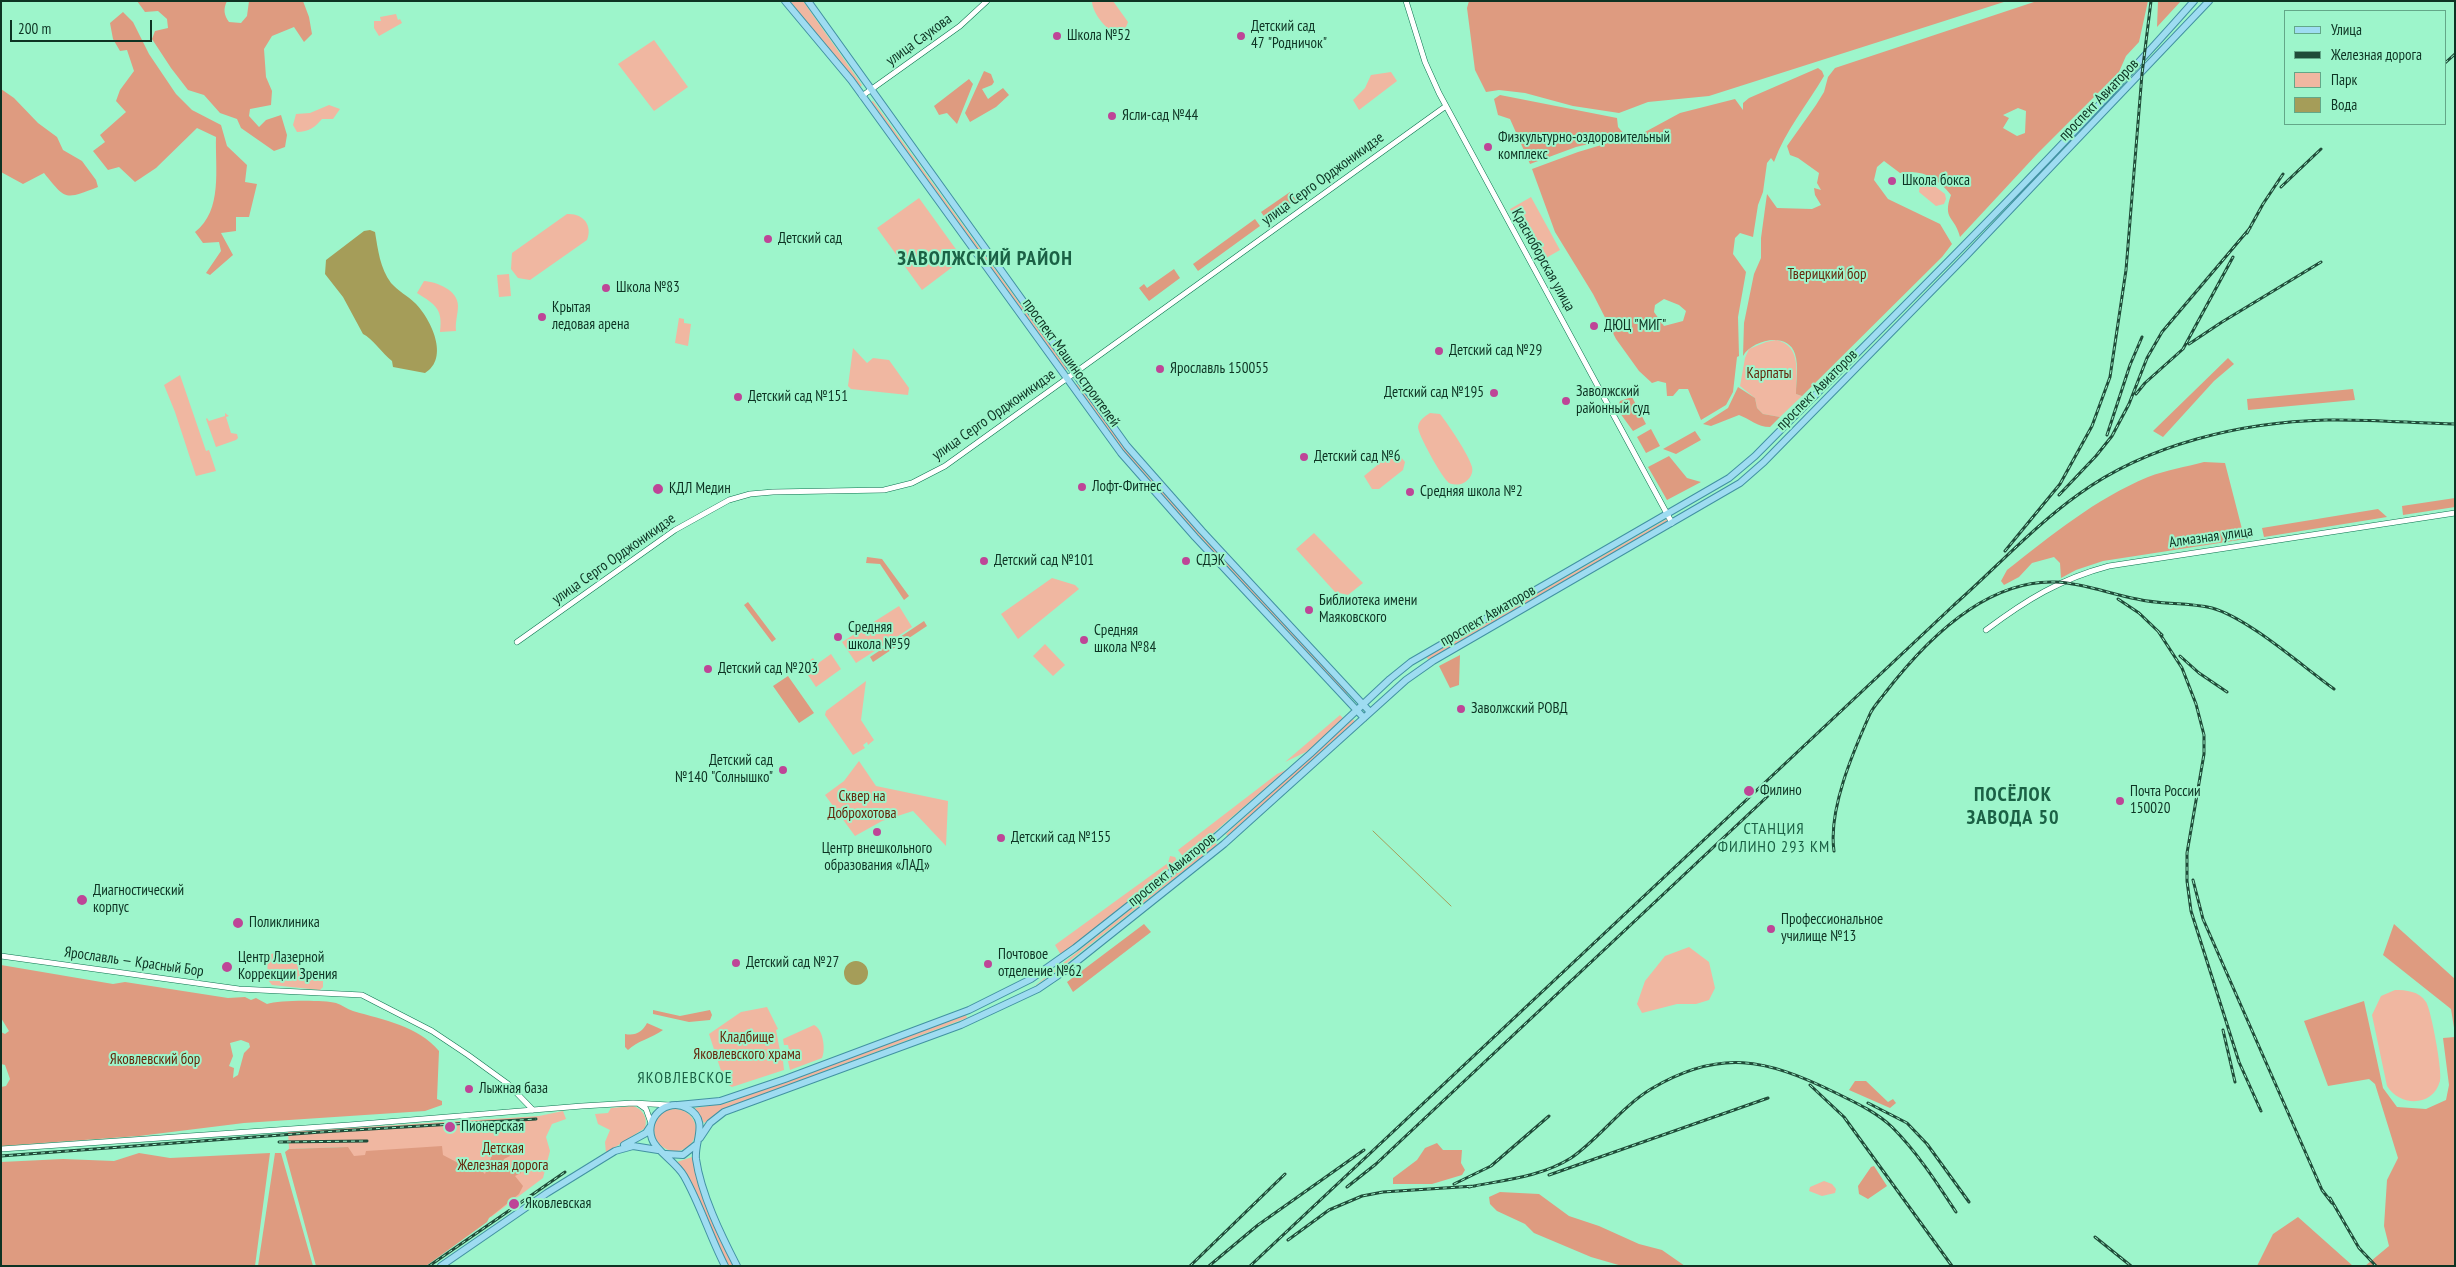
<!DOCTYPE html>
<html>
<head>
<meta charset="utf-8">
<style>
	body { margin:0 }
	#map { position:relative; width:2456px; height:1267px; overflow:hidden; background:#9df5cb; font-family:"PT Sans Narrow",sans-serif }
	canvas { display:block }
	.frame { position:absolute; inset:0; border:2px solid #0d3323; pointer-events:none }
	.legend { position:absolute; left:2284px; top:10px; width:162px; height:115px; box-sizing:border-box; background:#9df5cb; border:1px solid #63a788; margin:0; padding:6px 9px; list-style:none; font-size:15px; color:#0d3323 }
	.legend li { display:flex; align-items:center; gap:10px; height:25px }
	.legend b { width:25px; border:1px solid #63a788 }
	.scale { position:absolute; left:10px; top:20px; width:142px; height:22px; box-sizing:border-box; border:2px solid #0d3323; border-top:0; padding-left:6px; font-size:15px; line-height:18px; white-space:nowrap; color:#0d3323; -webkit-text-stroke:4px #9df5cb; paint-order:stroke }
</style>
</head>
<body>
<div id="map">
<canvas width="2456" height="1267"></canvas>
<div class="frame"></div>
<ul class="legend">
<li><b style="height:6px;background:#9edcf1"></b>Улица</li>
<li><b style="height:6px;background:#204c39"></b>Железная дорога</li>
<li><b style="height:14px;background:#f0b7a1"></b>Парк</li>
<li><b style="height:14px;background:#a59d59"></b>Вода</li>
</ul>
<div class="scale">200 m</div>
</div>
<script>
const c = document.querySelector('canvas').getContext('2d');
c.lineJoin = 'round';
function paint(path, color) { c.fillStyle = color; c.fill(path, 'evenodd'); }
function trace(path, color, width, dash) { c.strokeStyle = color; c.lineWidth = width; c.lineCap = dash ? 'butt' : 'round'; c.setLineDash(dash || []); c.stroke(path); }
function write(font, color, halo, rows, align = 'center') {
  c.font = font + ' "PT Sans Narrow",sans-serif'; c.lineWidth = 4; c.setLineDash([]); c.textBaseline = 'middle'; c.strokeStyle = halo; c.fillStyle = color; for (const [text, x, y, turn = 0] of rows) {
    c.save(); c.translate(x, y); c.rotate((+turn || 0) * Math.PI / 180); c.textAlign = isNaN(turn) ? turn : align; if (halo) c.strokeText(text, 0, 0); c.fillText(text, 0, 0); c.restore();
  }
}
paint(new Path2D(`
	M790 1H803L862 85 860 87Z
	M1092 1H1113L1128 22 1124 32C1111 38 1092 14 1092 1Z
	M396 14 398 20 400 19 402 23 379 36 374 28V21H381L380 17Z
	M654 40 688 87 654 111 618 64Z
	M1391 72 1397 81 1359 110 1353 100 1365 88 1371 75Z
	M873 101 1067 369 1065 371 871 102Z
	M329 105 340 109 333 119H322C315 127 309 132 297 132L293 125 296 114 310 113Z
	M1928 181 1945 194 1946 199 1944 204 1936 206 1919 192 1920 184Z
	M1531 197 1560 250 1539 262 1510 209Z
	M919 198 963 259 922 290 877 228Z
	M567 214C583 213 593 225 587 240L530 280 518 278 511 269 512 253Z
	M509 274 511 296 499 297 497 275Z
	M424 281C437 282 458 290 458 306 458 314 455 322 456 331L440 332C443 309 436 305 417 293Z
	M679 318 684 319V323L691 324 688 346 675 343Z
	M1776 340C1802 345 1796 374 1796 394L1802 396 1780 417 1763 414 1757 408 1755 398 1740 386 1745 358 1749 349 1766 342Z
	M853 348 867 363 873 358 889 360 909 388 908 395 851 389 848 386Z
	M180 375 206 451 209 450 216 471 196 476 175 412 164 385Z
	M1077 384 1126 450 1154 483 1348 693 1346 694 1152 485 1124 451 1076 385Z
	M225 413 229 416 226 417 231 433 237 434 238 438 236 440 216 447 206 419 207 418 209 421 225 416Z
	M1430 413 1440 414C1448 424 1469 455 1472 467 1474 474 1468 482 1461 484 1456 485 1450 485 1447 481 1441 475 1418 435 1418 427 1419 420 1425 416 1430 413Z
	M1391 454 1400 456 1405 462 1403 470 1379 489H1372L1364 476Z
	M1667 519 1668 522 1428 660 1427 657Z
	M1314 533 1363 583 1348 595 1335 592 1296 549Z
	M1052 578 1075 585 1079 589 1018 639 1001 614Z
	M899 606 912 627 856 663 842 642Z
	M1045 644 1065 665 1053 676 1033 656Z
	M831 654 841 669 816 687 802 666 813 658 817 664Z
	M866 681 861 720 874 740 868 745 867 742 863 745 865 748 853 755 825 715 826 711Z
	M1340 715 1343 718 1308 751 1285 762Z
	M1353 719 1355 722 1300 774 1228 837 1226 834Z
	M859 761 876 786 948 801 946 846 913 811 882 821 855 836 825 795 844 781Z
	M1288 769 1184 858 1178 850 1277 774Z
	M1215 842 1217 845 1059 969 1032 988Z
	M1170 856 1175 857 1177 861 1175 865 1061 955 1055 945 1168 863Z
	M1689 947 1709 962 1715 988 1709 1000 1696 1004H1677L1642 1013 1637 1004 1645 981 1665 956Z
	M274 953 323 977V987L320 990 272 985 268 980 267 956Z
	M2395 990C2406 990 2419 991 2426 1002 2431 1009 2443 1073 2440 1081 2433 1107 2400 1107 2387 1086L2372 1015 2381 996Z
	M767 1007 778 1029 776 1030 780 1051 782 1052 784 1070 732 1087 725 1083 709 1034 741 1012Z
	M966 1015 967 1018 723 1109 704 1123 695 1108 727 1103Z
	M814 1025C823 1029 826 1049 822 1058L790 1070 787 1057 790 1055 788 1045H784L783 1039Z
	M633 1106C643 1109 648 1118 645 1128L606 1153 605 1142 610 1130 598 1124 595 1114 608 1113 611 1108Z
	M654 1130a21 21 0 1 1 42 0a21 21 0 1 1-42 0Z
	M563 1111 566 1119 552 1124 546 1137 550 1151 543 1178 491 1217 459 1162 353 1160 347 1147 289 1149 288 1132 539 1116Z
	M692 1157 695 1171 733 1266H728L684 1171 677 1162Z
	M1824 1181 1832 1184 1836 1189 1835 1193 1822 1196 1809 1191 1810 1187Z`), '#f0b7a1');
paint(new Path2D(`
	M137 1H227C223 9 224 15 229 22L241 23 247 16 249 1H303L309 17 312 34 304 42 294 27 272 36 264 49 266 77 272 91 271 105 250 109 249 116 259 127 266 120 281 115 287 135 285 147 274 151 241 128 237 119 220 113 204 95 188 90 171 68 152 39 155 31 168 28 167 19 158 11 145 12Z
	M1469 1H2007L1709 96 1648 102 1619 113 1573 106 1525 93 1499 90 1486 92 1475 70 1467 8Z
	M2037 1H2148L2139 42 2126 56 2119 72 2038 153 1960 237C1955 216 1942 220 1951 195 1937 178 1923 169 1900 173L1884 161 1877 167 1874 180 1888 199 1940 224 1952 244 1942 257 1802 396 1796 394C1796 382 1799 366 1795 354 1788 331 1752 340 1743 356L1744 323 1754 274 1761 258V238L1767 194 1777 208 1812 209 1821 205 1815 195 1814 188 1821 190 1817 183 1819 173 1798 158 1790 155 1787 146 1816 105 1824 92 1828 77 1835 68ZM2018 108 2026 111 2025 133 2017 136 2003 128 2009 118 2003 115Z
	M2158 1H2181L2157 27Z
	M123 12 133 22 149 54 176 94 192 110 221 125 227 146 247 165 245 182 257 184 249 217H236V231L221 233 233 255 210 275 206 273 221 251 219 242 203 243 195 232C223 210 215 169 216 137L197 128 156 168 135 182 119 167 108 170 93 151 105 142 100 135 126 112 116 101 120 90 134 71 127 50 120 51 113 39 110 23Z
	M1818 68 1822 71 1824 76C1807 105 1785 131 1774 162L1771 158 1767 163 1763 192 1758 205 1753 237 1740 233 1735 238 1733 254 1746 272 1738 317 1739 356 1737 357 1733 392 1726 405 1701 420 1688 389H1679L1673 396H1667L1666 383 1658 381 1652 383 1639 371 1616 339 1593 294 1555 232 1532 169 1578 152 1645 132 1680 113 1735 99 1743 110V103L1749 98ZM1664 299 1679 305 1686 311 1683 321 1664 326 1654 312 1655 305Z
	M984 71 991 74 994 82 992 85 982 89 988 99 1003 88 1009 95 996 107 970 122 965 113Z
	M969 79 973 84 957 124 947 113 939 115 934 106Z
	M1 89 14 98 38 123 57 137 63 150 82 161 96 180 98 187C64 200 66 200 44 173L23 184 1 172Z
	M1500 95 1617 118 1618 127 1625 135 1576 147 1530 164 1510 119 1498 115 1494 99Z
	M1290 192 1296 200 1266 219 1261 212Z
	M1255 219 1260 226 1198 271 1193 264Z
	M1174 269 1180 278 1149 301 1139 288 1144 284 1147 288Z
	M2228 358 2234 364 2214 381 2163 437 2153 431Z
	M1738 387 1755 398 1757 408 1763 414 1780 417 1770 427C1757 427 1750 419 1739 415L1711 426 1703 424 1728 408Z
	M2353 389 2355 400 2248 410 2247 399Z
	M1632 397 1646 424 1633 431 1617 409 1620 401Z
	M1651 429 1660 446 1646 453 1637 437Z
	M1695 431 1701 440 1676 454 1663 449Z
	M1669 456 1687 478 1701 482 1667 500 1648 467Z
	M2204 462 2225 463 2242 529 2250 530 2252 538 2103 561 2076 570 2061 578 2060 563 2054 557 2032 563 2019 577 2004 585 2001 581 2007 570C2052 535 2095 499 2148 477 2166 470 2186 467 2204 462Z
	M2455 498V507L2403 515 2402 506Z
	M2378 509 2387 517 2264 537 2262 528Z
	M867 557 882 559 909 596 904 600 880 564 866 563Z
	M748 602 776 639 772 642 744 605Z
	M924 621 927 626 873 662 870 657Z
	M1460 655 1459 685 1450 688 1439 666Z
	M788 676 814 713 799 723 773 686Z
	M1144 924 1151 932 1073 992 1067 982Z
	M2394 924 2455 979V1034L2451 1009 2383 955Z
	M1 965 113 984 125 982 228 998 245 997 251 1000 256 998 267 1004C279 1000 323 1000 336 1003 342 1005 347 1009 353 1011 384 1020 418 1026 439 1051L437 1099 442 1101V1105L425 1111 244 1123 139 1136 1 1146V1087L6 1086 10 1079 5 1065 1 1064V1032L5 1034 9 1031 1 1018ZM241 1040 249 1043 250 1047 244 1053 238 1075 233 1078 234 1068 229 1066 233 1056 230 1043Z
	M2364 1001 2383 1088 2397 1107 2426 1109 2446 1100 2449 1085 2443 1038 2455 1037V1266H2365L2389 1246 2384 1226 2387 1180 2398 1158 2375 1084 2369 1079 2328 1086 2304 1021Z
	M653 1010 680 1016 710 1010 712 1015 710 1020 689 1022 653 1014Z
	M647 1023 663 1030C652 1038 637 1041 628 1050L625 1047V1034C636 1036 642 1032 647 1023Z
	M1855 1081H1866L1888 1102 1893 1099 1896 1103 1890 1108 1849 1090Z
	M1437 1143 1443 1150H1462L1461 1163 1465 1170 1462 1175 1432 1184H1393V1178L1417 1160 1425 1148Z
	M442 1146 443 1155 462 1165 485 1161 482 1171 485 1174 492 1155 507 1152 510 1156 504 1159 502 1165 514 1169 518 1166 521 1173 515 1176 523 1186 519 1194 489 1218 487 1222 426 1266H316L285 1152 289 1149 348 1147 354 1156 365 1155 366 1151Z
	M139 1153 170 1158 270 1153 255 1266H1V1162L63 1159 114 1161Z
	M275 1153H281L313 1266H258Z
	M1874 1166 1887 1186 1868 1199 1859 1194 1858 1186 1871 1167Z
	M1500 1192 1539 1194 1569 1216 1599 1226 1639 1244 1662 1250 1685 1266H1622L1591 1257 1534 1233 1525 1224 1497 1211 1490 1204 1489 1197Z
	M2298 1217 2353 1266H2257L2273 1234Z`), '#de9b80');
paint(new Path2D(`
	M370 230 375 232C378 250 380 268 391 283 398 291 408 296 415 303 431 319 450 358 425 373L393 367 392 361C383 354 372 338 363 334L343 297 325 274 326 260 364 231Z
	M844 973a12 12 0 1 1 24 0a12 12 0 1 1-24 0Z`), '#a59d59');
trace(new Path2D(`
	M1373 831 1451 906`), '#a59d59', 1);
const minor = new Path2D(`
	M1406 1 1425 62 1439 93 1672 523
	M862 96 960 26 987 1
	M1986 630C2026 600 2060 579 2109 566L2455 513
	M517 642 675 530 729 500 750 494 773 492 884 490 912 483 945 466 1446 106
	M1 956 239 989 362 995 432 1031 468 1055 508 1084 533 1110
	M639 1104 646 1109 651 1123
	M1 1149 349 1125 582 1106 633 1103 669 1105`);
const major = new Path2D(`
	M785 1 851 80 1121 453 1195 537 1364 718
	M808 1 1127 446 1202 531 1370 712
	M678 1105 720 1101 785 1079 969 1010 1031 979 1075 948 1217 836 1310 754 1390 679 1411 662 1729 478 1755 456C1903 306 2054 159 2194 1
	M700 1138 710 1123 724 1112 961 1025 1038 989 1066 970 1224 844 1406 680 1433 661 1740 483 1764 462 1967 255 2209 1
	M624 1145 646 1133 650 1127
	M666 1154 683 1155 697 1144
	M441 1266 547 1193 615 1151 633 1146 658 1150
	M725 1266C710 1237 700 1204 684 1176 676 1162 656 1151 652 1139 644 1118 667 1097 687 1108 710 1120 694 1141 696 1159 701 1194 721 1235 737 1266`);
trace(minor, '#0c724f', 6);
trace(major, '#4292a2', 8);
trace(minor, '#fff', 5);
trace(major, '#9edcf1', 6);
const rail = new Path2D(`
	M2445 63 2455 54
	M2281 187 2321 149
	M2247 233 2263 204 2283 174
	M2189 344 2222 322 2321 262
	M2136 394 2145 383 2183 349 2233 257
	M2107 435 2130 365 2142 337
	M2059 495 2096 456 2112 436 2129 404 2147 358 2162 332 2250 228
	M2005 551 2060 484 2092 426 2110 377 2126 270 2142 74 2151 1
	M2118 599 2139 613 2162 635
	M2158 631 2182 668 2196 704 2204 735V754L2187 853V881L2191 911 2239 1062 2261 1111
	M2180 656 2199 673 2227 692
	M1834 851C1828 810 1853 752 1870 714 1873 707 1880 700 1885 693 1925 641 1985 579 2056 582 2083 583 2110 594 2137 599 2161 605 2187 602 2212 608 2248 618 2302 666 2334 689
	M2193 880 2203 919 2322 1190 2332 1203
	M2223 1030 2235 1082
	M1810 1085 1844 1117 1952 1266
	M1868 1103 1907 1123 1927 1144 1969 1202
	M279 1142 367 1141
	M1 1156 321 1132 536 1119
	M1549 1175 1768 1098
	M1454 1184 1491 1166 1549 1116
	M1347 1187 1376 1164 1769 795
	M1469 1187C1503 1180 1541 1177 1571 1158 1600 1138 1620 1108 1651 1089 1720 1048 1766 1059 1834 1092 1854 1102 1875 1111 1892 1127 1917 1152 1937 1183 1956 1212
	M2330 1198 2359 1248 2376 1266
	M2095 1237 2131 1266
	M1288 1240 1329 1210 1362 1196 1383 1192 1475 1186
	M429 1266 565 1172
	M1190 1266 1285 1174
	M1209 1266 1258 1225 1364 1150
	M1250 1266 1954 605C1996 568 2034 526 2079 494 2148 444 2242 422 2326 420 2369 419 2412 423 2455 424`);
trace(rail, '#204c39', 3);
trace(rail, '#9df5cb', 1, [4]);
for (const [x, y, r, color] of [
	[1057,36,5,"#be4597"],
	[1241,36,5,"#be4597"],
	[1112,116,5,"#be4597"],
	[1488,147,5,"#be4597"],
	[1892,181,5,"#be4597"],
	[768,239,5,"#be4597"],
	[606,288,5,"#be4597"],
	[542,317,5,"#be4597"],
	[1594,326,5,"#be4597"],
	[1439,351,5,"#be4597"],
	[1160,369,5,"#be4597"],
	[1494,393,5,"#be4597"],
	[738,397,5,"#be4597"],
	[1566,401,5,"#be4597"],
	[1304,457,5,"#be4597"],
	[1082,487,5,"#be4597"],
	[658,489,6,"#be4597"],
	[1410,492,5,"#be4597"],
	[984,561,5,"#be4597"],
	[1186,561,5,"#be4597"],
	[1309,610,5,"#be4597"],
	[838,637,5,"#be4597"],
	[1084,640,5,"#be4597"],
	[708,669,5,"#be4597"],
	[1461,709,5,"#be4597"],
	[783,770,5,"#be4597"],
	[1749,791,6,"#be4597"],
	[2120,801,5,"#be4597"],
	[877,832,5,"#be4597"],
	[1001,838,5,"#be4597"],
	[82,900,6,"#be4597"],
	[238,923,6,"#be4597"],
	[1771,929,5,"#be4597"],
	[736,963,5,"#be4597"],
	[988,964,5,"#be4597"],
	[227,967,6,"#be4597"],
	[469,1089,5,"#be4597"],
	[450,1127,6,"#be4597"],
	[514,1204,6,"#be4597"]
]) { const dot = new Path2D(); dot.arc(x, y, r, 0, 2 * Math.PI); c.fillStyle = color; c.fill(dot); trace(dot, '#9df5cb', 2); }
write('15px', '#0d3323', '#9df5cb', [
	["Детский сад",1251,27],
	["47 \"Родничок\"",1251,44],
	["Школа №52",1067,36],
	["Ясли-сад №44",1122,116],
	["Физкультурно-оздоровительный",1498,138],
	["комплекс",1498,155],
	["Школа бокса",1902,181],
	["Детский сад",778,239],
	["Школа №83",616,288],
	["Крытая",552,308],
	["ледовая арена",552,325],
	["ДЮЦ \"МИГ\"",1604,326],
	["Детский сад №29",1449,351],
	["Ярославль 150055",1170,369],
	["Заволжский",1576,392],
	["районный суд",1576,409],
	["Детский сад №195",1484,393,"right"],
	["Детский сад №151",748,397],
	["Детский сад №6",1314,457],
	["Лофт-Фитнес",1092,487],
	["КДЛ Медин",669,489],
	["Средняя школа №2",1420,492],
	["Детский сад №101",994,561],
	["СДЭК",1196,561],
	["Библиотека имени",1319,601],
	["Маяковского",1319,618],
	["Средняя",848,628],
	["школа №59",848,645],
	["Средняя",1094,631],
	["школа №84",1094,648],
	["Детский сад №203",718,669],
	["Заволжский РОВД",1471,709],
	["Детский сад",773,761,"right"],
	["№140 \"Солнышко\"",773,778,"right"],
	["Филино",1760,791],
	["Почта России",2130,792],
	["150020",2130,809],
	["Детский сад №155",1011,838],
	["Центр внешкольного",877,849,"center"],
	["образования «ЛАД»",877,866,"center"],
	["Диагностический",93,891],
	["корпус",93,908],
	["Профессиональное",1781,920],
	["училище №13",1781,937],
	["Поликлиника",249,923],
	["Почтовое",998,955],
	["отделение №62",998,972],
	["Центр Лазерной",238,958],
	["Коррекции Зрения",238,975],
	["Детский сад №27",746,963],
	["Лыжная база",479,1089],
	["Пионерская",461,1127],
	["Яковлевская",525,1204]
], 'left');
write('15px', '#0d3323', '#9df5cb', [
	["улица Саукова",919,40,-36],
	["проспект Авиаторов",2099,100,-46],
	["улица Серго Орджоникидзе",1323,179,-36],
	["Красноборская улица",1543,260,61],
	["проспект Машиностроителей",1071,363,54],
	["проспект Авиаторов",1817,390,-45],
	["улица Серго Орджоникидзе",994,415,-35],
	["Алмазная улица",2211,537,-8],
	["улица Серго Орджоникидзе",614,559,-35],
	["проспект Авиаторов",1488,616,-30],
	["проспект Авиаторов",1172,870,-39],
	["Ярославль — Красный Бор",134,962,8]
]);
write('15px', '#64270b', '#9df5cb', [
	["Тверицкий бор",1827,275],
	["Карпаты",1769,374],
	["Сквер на",862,797],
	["Доброхотова",862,814],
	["Кладбище",747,1038],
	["Яковлевского храма",747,1055],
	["Яковлевский бор",155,1060],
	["Детская",503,1149],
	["Железная дорога",503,1166]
]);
c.letterSpacing = '1px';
write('16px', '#1b6145', '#9df5cb', [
	["СТАНЦИЯ",1774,829],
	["ФИЛИНО 293 КМ",1774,847],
	["ЯКОВЛЕВСКОЕ",685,1078]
]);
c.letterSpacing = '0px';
c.letterSpacing = '1px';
write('bold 20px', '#1b6145', '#9df5cb', [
	["ЗАВОЛЖСКИЙ РАЙОН",985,259],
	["ПОСЁЛОК",2013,795],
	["ЗАВОДА 50",2013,818]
]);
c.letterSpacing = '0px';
</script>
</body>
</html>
